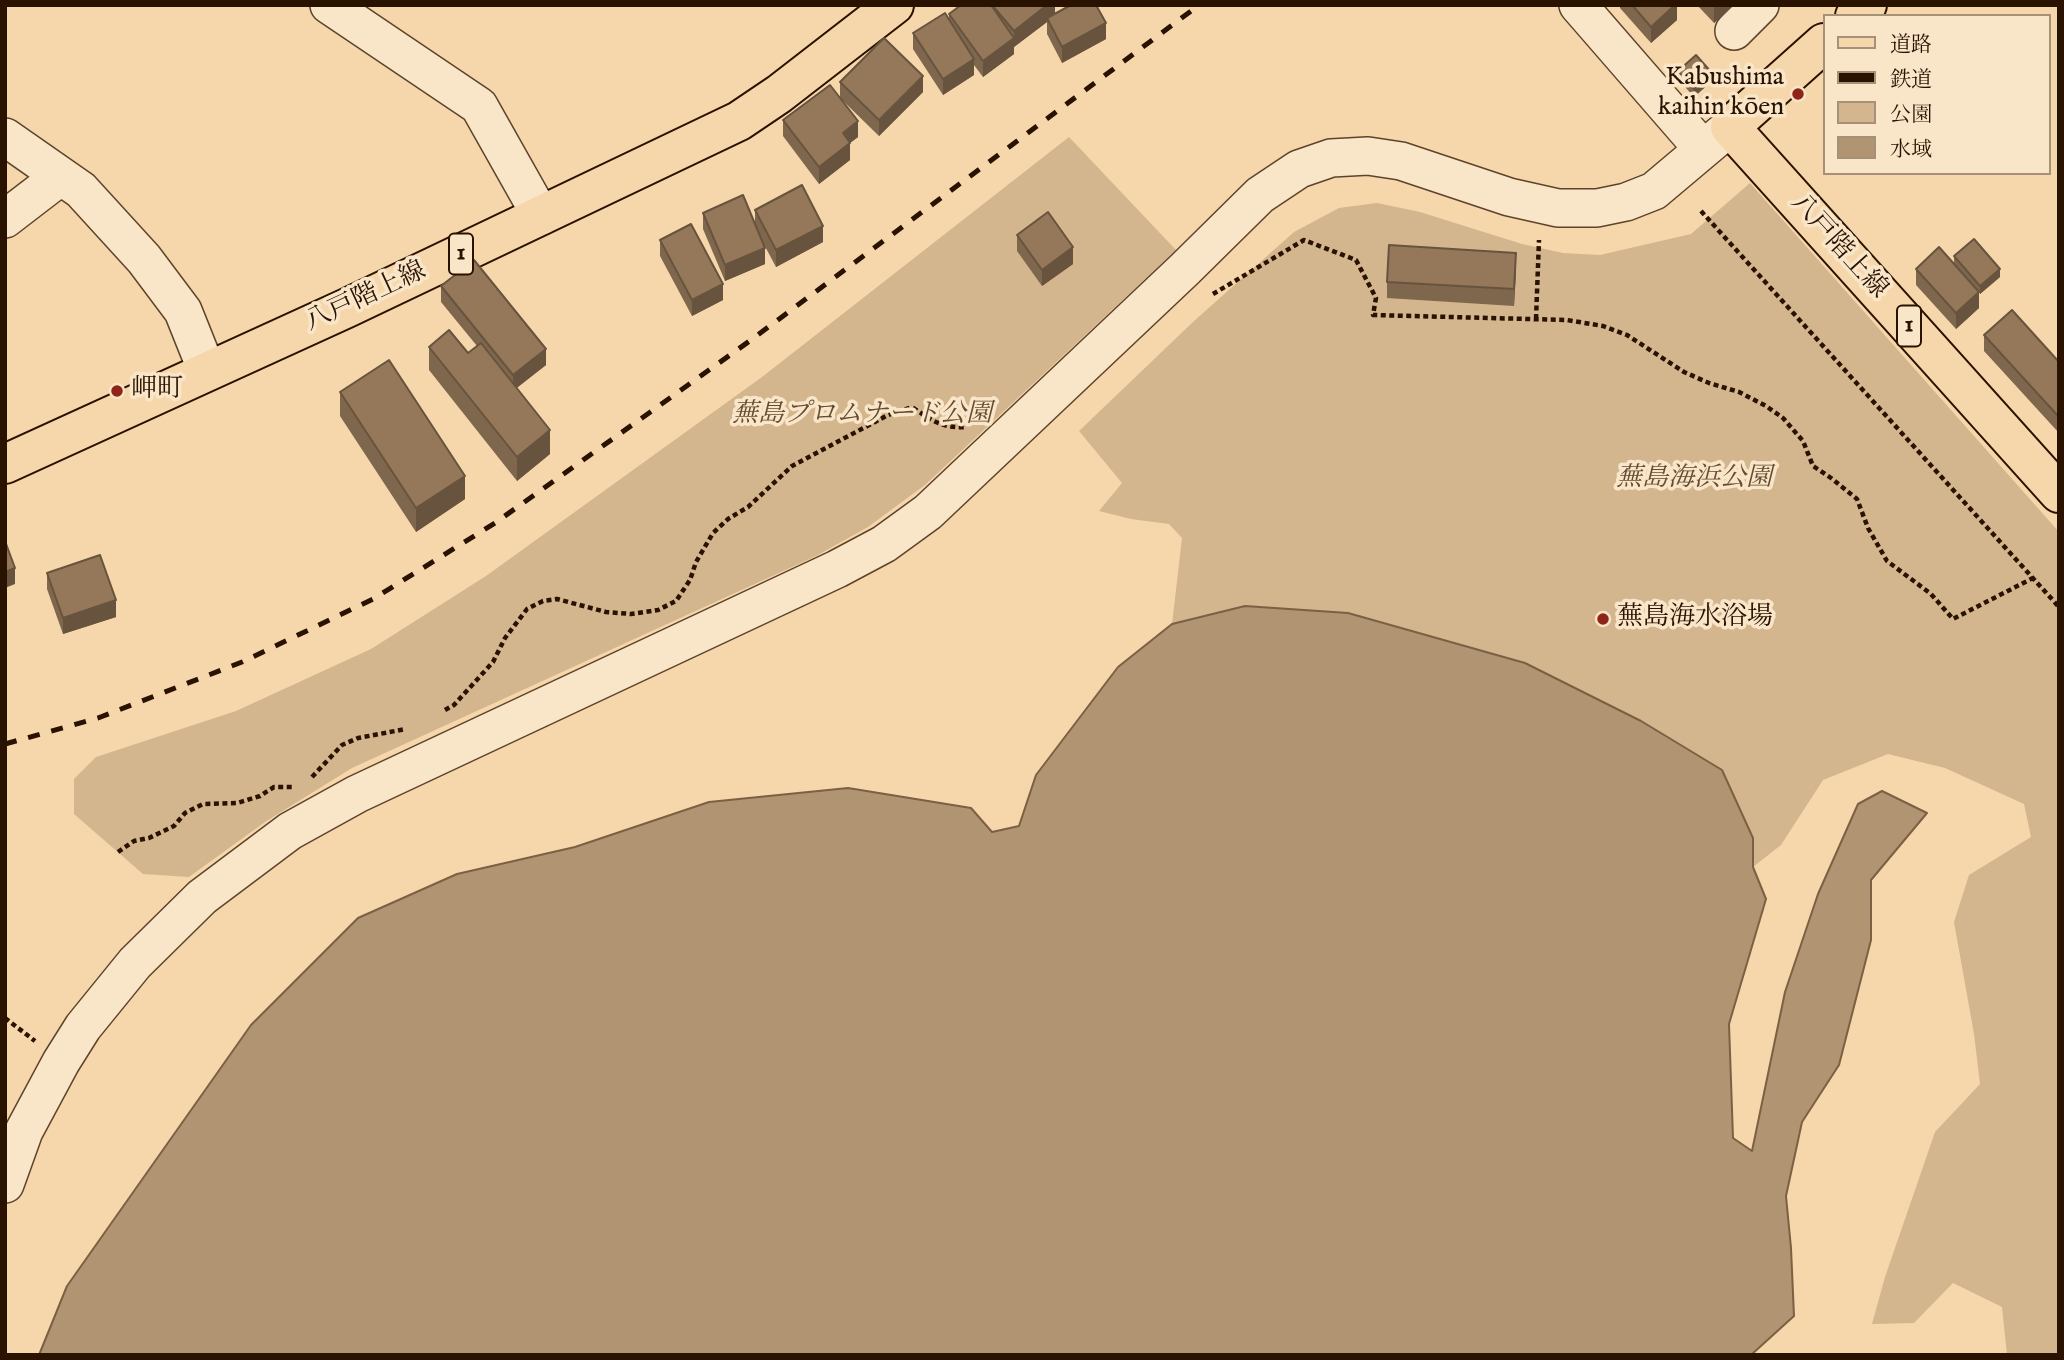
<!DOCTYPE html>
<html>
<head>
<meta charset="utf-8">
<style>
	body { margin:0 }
	#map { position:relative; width:2064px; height:1360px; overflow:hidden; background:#f6d7ab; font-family:"IM FELL English","Noto Serif JP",serif }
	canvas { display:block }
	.frame { position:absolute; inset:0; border:7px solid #2a1200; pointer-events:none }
	.legend { position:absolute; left:1823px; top:14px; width:228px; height:161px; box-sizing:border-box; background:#f9e5c8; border:2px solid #a69178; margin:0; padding:9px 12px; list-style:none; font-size:21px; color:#2a1200 }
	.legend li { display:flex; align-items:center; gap:14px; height:35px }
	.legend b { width:35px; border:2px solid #a69178 }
</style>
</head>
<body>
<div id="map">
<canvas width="2064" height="1360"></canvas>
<div class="frame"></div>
<ul class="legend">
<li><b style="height:9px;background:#f6d7ab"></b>道路</li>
<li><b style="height:9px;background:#2a1200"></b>鉄道</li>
<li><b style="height:19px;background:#d3b68e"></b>公園</li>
<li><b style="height:19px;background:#b19471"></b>水域</li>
</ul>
</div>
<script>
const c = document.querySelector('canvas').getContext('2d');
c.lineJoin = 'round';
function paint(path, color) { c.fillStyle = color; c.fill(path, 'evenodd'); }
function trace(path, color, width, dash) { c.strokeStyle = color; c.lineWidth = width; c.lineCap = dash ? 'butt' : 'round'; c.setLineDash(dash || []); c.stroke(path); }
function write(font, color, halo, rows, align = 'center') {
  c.font = font + ' "IM FELL English","Noto Serif JP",serif'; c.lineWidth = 7; c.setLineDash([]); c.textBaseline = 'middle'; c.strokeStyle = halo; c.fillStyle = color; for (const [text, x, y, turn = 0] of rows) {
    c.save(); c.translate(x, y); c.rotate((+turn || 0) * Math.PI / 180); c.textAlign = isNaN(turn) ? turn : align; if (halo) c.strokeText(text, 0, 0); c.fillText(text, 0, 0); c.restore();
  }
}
paint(new Path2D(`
	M1069 137 1176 250 925 485 868 527 816 556 352 768 265 822 189 877 143 874 74 814V779L96 757 236 711 371 649 486 576 762 377Z
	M1750 183 2059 532V1355H2007L2002 1307 1953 1283 1914 1323 1872 1324 1885 1277 1935 1132 1980 1084 1974 1034 1954 922 1969 875 2031 837 2024 804 1945 768 1888 754 1823 780 1781 845 1753 867V838L1525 663 1348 613 1245 606 1172 624 1182 538 1169 524 1131 519 1099 511 1122 483 1079 431 1194 321 1294 232 1339 208 1377 203 1420 212 1522 244 1563 253 1600 255 1691 234Z`), '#d3b68e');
const water = new Path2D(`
	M1245 606 1348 613 1525 663 1641 721 1722 770 1753 838V867L1766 899 1729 1024 1733 1138 1752 1151 1785 992 1818 894 1858 804 1882 791 1927 813 1871 880V940L1839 1065 1802 1122 1786 1196 1791 1248 1794 1316 1751 1355H39L67 1286 251 1025 358 918 457 874 575 847 709 802 848 788 971 808 992 832 1019 826 1036 775 1118 667 1172 624Z`);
paint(water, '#b19471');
trace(water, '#7b6044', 2);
const minor = new Path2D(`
	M329 5 479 106 541 216
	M1578 5 1703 149
	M1734 31 1760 5
	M5 137 81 190 144 259 183 311 207 371
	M5 219 61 176
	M5 1184 24 1131 61 1062 83 1027 135 963 202 897 290 831 357 794 837 569 884 544 928 512 1185 269 1260 195 1299 169 1331 158 1368 156 1401 161 1509 197 1558 208H1597L1626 202 1654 191 1730 127`);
const major = new Path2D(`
	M1855 16 1867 5
	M1824 43 1730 127 2059 493
	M5 464 347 308 739 121 779 94 894 5`);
trace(minor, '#5d432b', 40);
trace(major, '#2a1200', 42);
trace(new Path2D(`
	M1701 211 2059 607
	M1213 294 1304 240 1356 260 1376 298 1373 315 1567 320 1603 326 1627 335 1684 372 1709 383 1739 392 1766 406 1783 418 1803 441 1813 466 1831 478 1857 499 1868 528 1887 561 1931 594 1953 619 2033 578
	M1536 319 1539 240
	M445 710 454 705 493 662 505 638 527 609 543 601 557 599 606 612 631 614 658 610 676 601 690 580 696 562 713 533 728 519 748 507 792 466 888 415 912 407C931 420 943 429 966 427
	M312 777 342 745 358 738 406 729
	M118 852 134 841 149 838 174 826 185 813 203 804 237 803 260 796 274 787H292
	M5 1018 35 1041`), '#2a1200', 4.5, [5, 3.5]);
trace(minor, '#f9e5c8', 37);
trace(major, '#f6d7ab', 38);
trace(new Path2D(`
	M5 744 98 718 242 662 373 599 495 523 751 340 1199 5`), '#2a1200', 5, [12, 12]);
paint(new Path2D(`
	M961 5H1055V14L1106 39 1062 63 1047 34V22L1014 47V54L983 77 974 65V75L943 95 913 49V33L949 20V14Z
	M1620 5H1677V20L1651 43 1620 8Z
	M1697 5H1734L1714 23Z
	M1678 71 1712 81 1694 97 1678 79Z
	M840 82 923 92 879 136 840 98Z
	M783 120 858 137 850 143V160L819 184 783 136Z
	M755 210 823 242 776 267 760 237 765 264 725 281 703 229V213L755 223Z
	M1017 235 1073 264 1042 286 1017 251Z
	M660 240 723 300 692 316 660 256Z
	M1954 256 2000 277 1980 294 1979 292V308L1956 329 1916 285V269L1954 264Z
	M1516 269 1514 306 1387 298V282Z
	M441 286 546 365 516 388 550 454 517 481 429 370V347L468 353 477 346 441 302Z
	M1984 335 2059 362V433L1984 351Z
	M340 392 465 499 416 532 340 416Z
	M47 573 116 617 63 634 47 589Z`), '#7f674d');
paint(new Path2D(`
	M1047 5H1055V15L1047 18V22L1014 47V54L983 77V61L1014 38V31Z
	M1675 5H1677V20L1651 43V27Z
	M1714 5H1734L1714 23Z
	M1106 23V39L1062 63V47Z
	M974 59V75L943 95V79Z
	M1712 73V81L1694 97V89Z
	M923 76V92L879 136V120Z
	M858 121V137L850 143V160L819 184V167L843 133Z
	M823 226V242L776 267V250Z
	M1073 247V264L1042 286V270Z
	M765 248V264L725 281V265Z
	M1516 253V269L1514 306V289Z
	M2000 269V277L1980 294V286Z
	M723 284V300L692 316V300Z
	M1979 292V308L1956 329V313Z
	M546 349V365L513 391V375Z
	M550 430V454L517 481V457Z
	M465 476V499L416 532V508Z
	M15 568V584L5 588V572Z
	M116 600V617L63 634V618Z`), '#68543e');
const building = new Path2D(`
	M961 5H991L1014 38 983 61 949 14Z
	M992 5H1047L1014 31Z
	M1071 5H1096L1106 23 1062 47 1047 18Z
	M1632 5H1675L1651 27Z
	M945 13 974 59 943 79 913 33Z
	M884 38 923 76 879 120 840 82Z
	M1696 55 1712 73 1694 89 1678 71Z
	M830 85 858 121 843 133 850 143 819 167 783 120Z
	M802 185 823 226 776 250 755 210Z
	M743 195 765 248 725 265 703 213Z
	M1048 212 1073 247 1042 270 1017 235Z
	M691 224 723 284 692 300 660 240Z
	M1974 239 2000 269 1980 286 1954 256Z
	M1389 245 1516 253 1514 289 1387 282Z
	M1939 247 1979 292 1956 313 1916 269Z
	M474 260 546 349 513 375 441 286Z
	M2012 310 2059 362V417L1984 335Z
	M449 330 468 353 481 343 550 430 517 457 429 347Z
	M389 360 465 476 416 508 340 392Z
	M5 541 15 568 5 572Z
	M100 555 116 600 63 618 47 573Z`);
paint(building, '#947859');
trace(building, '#68543e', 2);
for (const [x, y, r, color] of [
	[1798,94,7,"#8f2418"],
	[117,391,7,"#8f2418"],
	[1603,619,7,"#8f2418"]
]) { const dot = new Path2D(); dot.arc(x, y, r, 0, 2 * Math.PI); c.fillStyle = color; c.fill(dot); trace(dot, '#f9e5c8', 2.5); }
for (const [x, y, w] of [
	[461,254,24],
	[1909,326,24]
]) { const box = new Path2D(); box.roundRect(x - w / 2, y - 20.5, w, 41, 5); c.fillStyle = '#f9e5c8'; c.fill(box); trace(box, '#2a1200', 2); }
write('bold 24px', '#2a1200', null, [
	["1",461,254],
	["1",1909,326]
]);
write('26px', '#2a1200', '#f9e5c8', [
	["Kabushima",1784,79,"right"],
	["kaihin kōen",1784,109,"right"],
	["岬町",131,391],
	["蕪島海水浴場",1617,619]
], 'left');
write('26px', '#2a1200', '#f9e5c8', [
	["八戸階上線",1838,247,48],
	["八戸階上線",366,298,-25]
]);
write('italic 26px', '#654b32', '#f9e5c8', [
	["蕪島プロムナード公園",862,416],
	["蕪島海浜公園",1694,480]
]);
</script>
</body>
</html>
